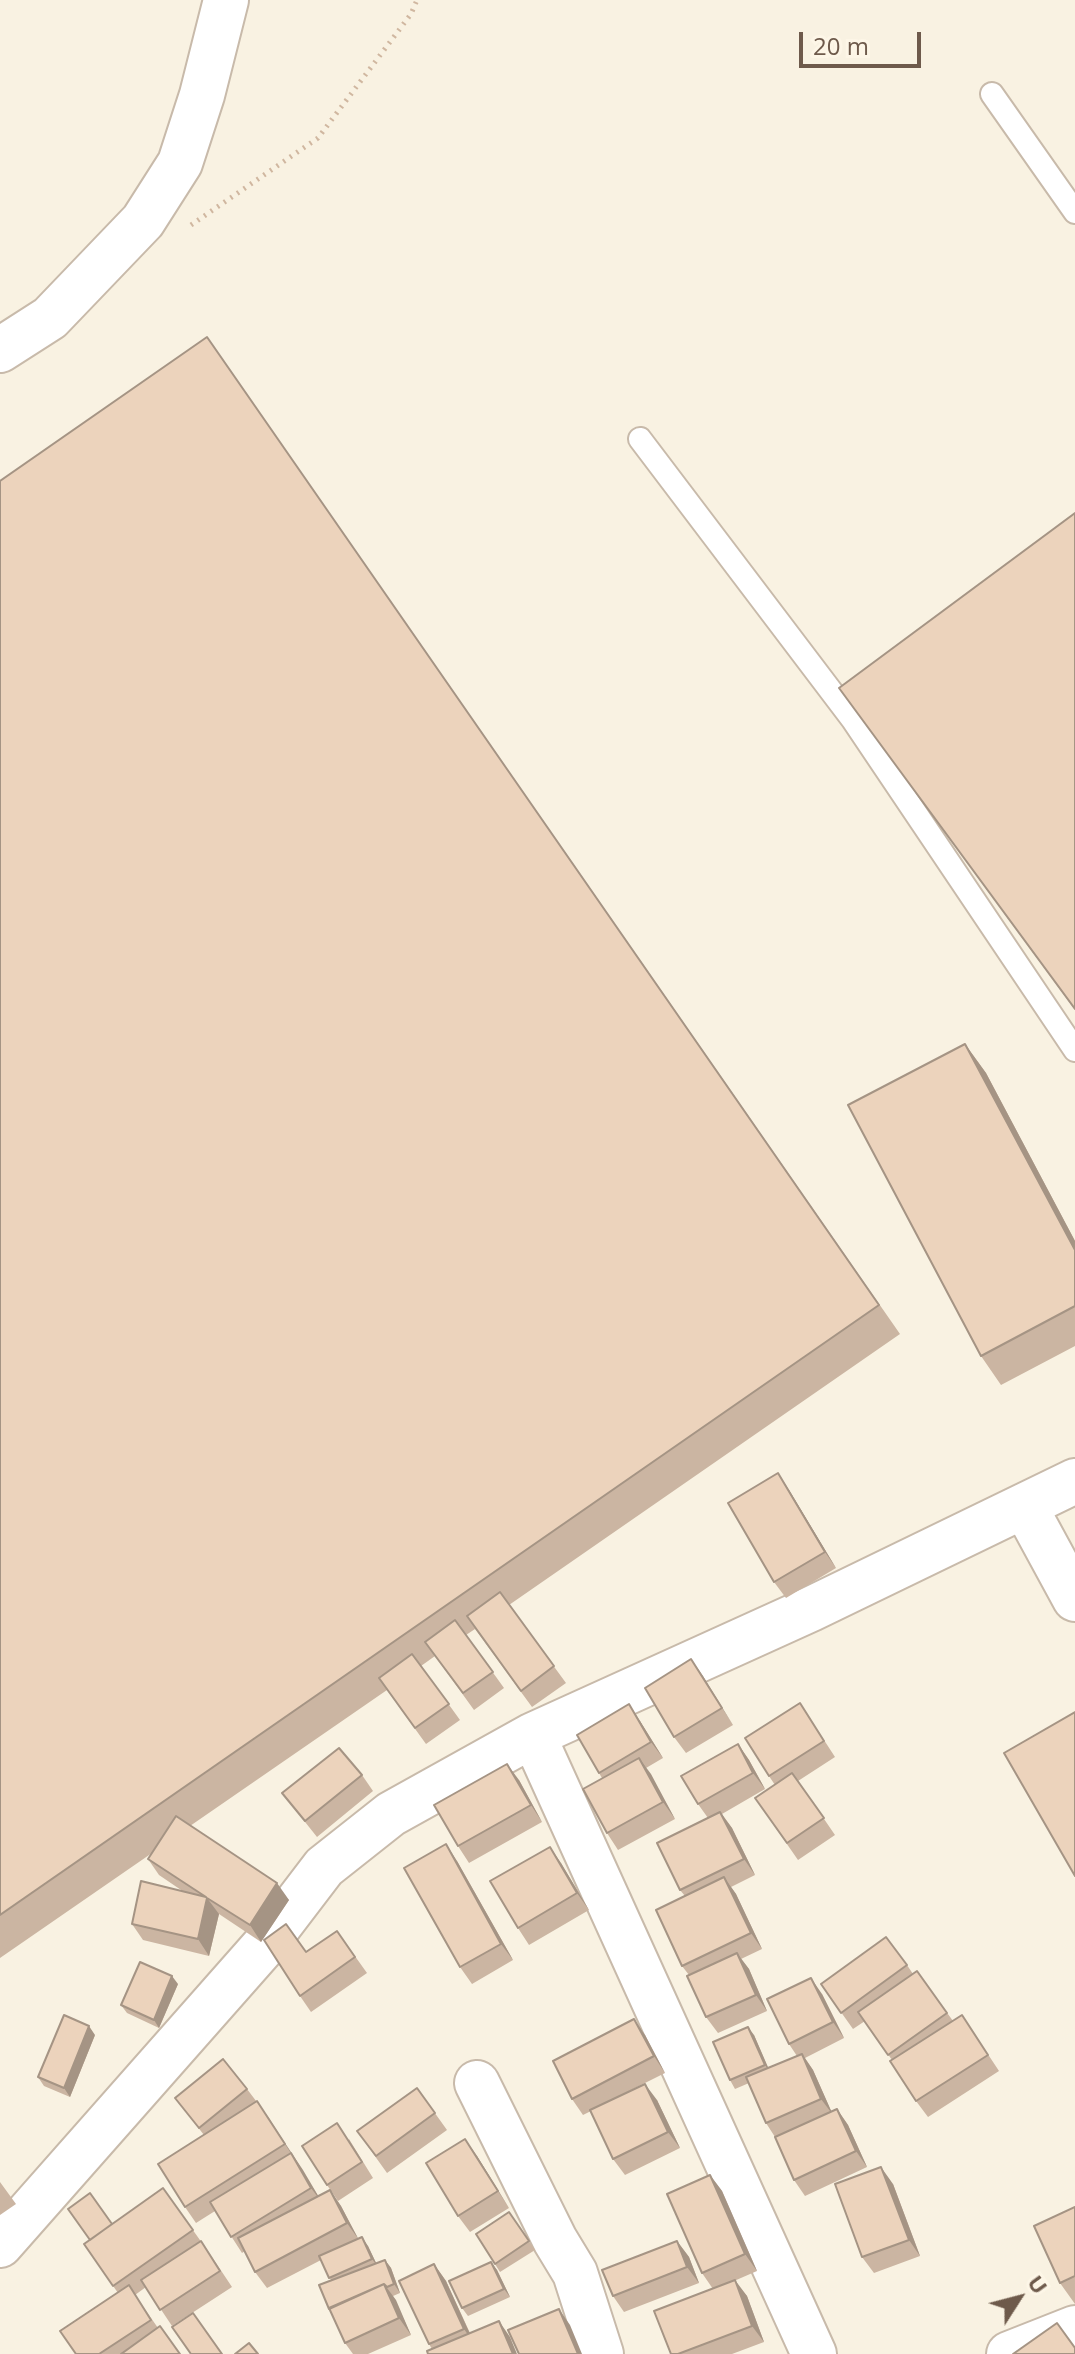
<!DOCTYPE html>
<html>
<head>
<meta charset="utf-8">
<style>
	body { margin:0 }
	#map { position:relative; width:1075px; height:2354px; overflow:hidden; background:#f9f2e2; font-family:"Open Sans",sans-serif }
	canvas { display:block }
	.north { position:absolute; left:979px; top:2258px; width:80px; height:80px; -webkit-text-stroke:6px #fdf6e7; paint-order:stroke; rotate:54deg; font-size:22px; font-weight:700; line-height:32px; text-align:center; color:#6e5a4b }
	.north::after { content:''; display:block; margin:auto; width:28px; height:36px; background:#6e5a4b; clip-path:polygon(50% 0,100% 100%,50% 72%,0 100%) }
	.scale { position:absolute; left:799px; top:32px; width:122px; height:36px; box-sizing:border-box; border:4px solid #6e5a4b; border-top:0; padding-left:10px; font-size:24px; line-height:28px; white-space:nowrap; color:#6e5a4b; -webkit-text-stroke:6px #fdf6e7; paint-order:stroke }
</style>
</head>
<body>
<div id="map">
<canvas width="1075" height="2354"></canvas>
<div class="north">U</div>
<div class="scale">20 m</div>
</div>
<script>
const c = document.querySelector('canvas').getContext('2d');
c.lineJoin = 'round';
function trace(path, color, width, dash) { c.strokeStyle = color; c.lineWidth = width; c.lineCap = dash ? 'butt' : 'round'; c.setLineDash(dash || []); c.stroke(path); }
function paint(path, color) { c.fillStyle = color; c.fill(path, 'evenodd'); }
const lane = new Path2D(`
	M992 94 1075 212
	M640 439 853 720 1075 1050`);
const street = new Path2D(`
	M0 350 50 318 143 221 180 163 202 95 226 0
	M1025 1507 1075 1599
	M533 1735 814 2354
	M477 2083 555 2240 575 2273 601 2354
	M0 2245 263 1947 324 1867 391 1814 533 1735 811 1609 1075 1481
	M1009 2354 1075 2328`);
trace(lane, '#c8baaa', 26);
trace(street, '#c8baaa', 48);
trace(new Path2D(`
	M191 225 318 138 411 14 417 0`), '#d0b7a0', 5, [2, 6]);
trace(lane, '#fff', 22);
trace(street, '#fff', 44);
paint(new Path2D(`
	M207 337 900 1334 509 1605 566 1683 532 1707 475 1629 466 1635 504 1688 474 1710 435 1656 421 1666 460 1720 426 1744 387 1690 190 1826 289 1900 261 1942 219 1914 209 1956 143 1940 132 1924 184 1892 159 1875 148 1859 152 1853 0 1958V481Z
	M1075 513V1010L839 688Z
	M965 1044 986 1073 1075 1241V1346L1001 1385 981 1356Z
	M789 1490 836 1568 786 1598 774 1582Z
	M691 1659 733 1725 686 1753 674 1737Z
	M800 1703 835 1757 798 1781 835 1835 798 1860 755 1798 775 1785 769 1776Z
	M640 1721 663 1758 646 1768 675 1819 618 1850 607 1833 602 1778 599 1773Z
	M738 1744 749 1760 765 1789 722 1814 732 1828 755 1875 731 1887 736 1894 762 1949 741 1959 749 1969 767 2011 718 2033 706 2017 689 1975 682 1966 685 1896 680 1890 708 1818 698 1804Z
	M362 1775 373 1791 317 1837 282 1793Z
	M519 1780 542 1822 469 1863 458 1846Z
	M457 1861 513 1960 472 1984 460 1967Z
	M561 1863 589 1910 529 1945 518 1928Z
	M337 1931 367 1973 311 2012 300 1996 306 1952Z
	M907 1965 913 1974 917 1971 953 2021 962 2015 999 2071 928 2117 916 2101 892 2060 865 2021 853 2029 821 1984Z
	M178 1984 159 2028 127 2013 121 2005Z
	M822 1994 844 2038 805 2058 813 2070 831 2111 837 2109 848 2125 867 2167 805 2196 794 2180 775 2137 766 2123 749 2083 735 2089 730 2080 754 2035 768 2068 797 2056 789 2044Z
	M95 2035 70 2097 44 2086 38 2077Z
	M645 2035 665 2073 621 2095 657 2100 680 2148 625 2175 613 2159 591 2111 583 2115 572 2099Z
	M417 2088 447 2130 387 2173 357 2131Z
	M247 2089 269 2118 318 2196 330 2190 341 2206 358 2239 368 2246 376 2263 385 2260 391 2268 400 2293 393 2296 411 2335 368 2354H353L345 2343 331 2280 321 2260 267 2288 255 2272 245 2251 242 2253 215 2211 196 2223 185 2207 204 2135 175 2098Z
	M349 2139 373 2178 338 2201 327 2185Z
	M477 2156 509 2208 470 2232 458 2216Z
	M710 2175 722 2191 757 2271 734 2281 747 2296 764 2342 732 2354H671L713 2289 702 2273Z
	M0 2182 16 2204 0 2215Z
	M893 2184 920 2256 874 2273 862 2257Z
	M163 2188 212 2257 232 2287 172 2326 146 2287 135 2295 158 2328 180 2354H76L118 2293 84 2244Z
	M1075 2207V2304L1060 2283Z
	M509 2212 535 2250 500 2272 476 2234Z
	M677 2241 689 2257 699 2283 624 2312 613 2296Z
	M491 2262 497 2270 510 2297 468 2316 462 2308Z
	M434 2264 446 2281 470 2333 510 2337 432 2349 429 2344Z`), '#cbb5a2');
paint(new Path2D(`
	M965 1044 986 1073 1075 1241V1250Z
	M778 1473 789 1490 836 1568 825 1552Z
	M691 1659 703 1676 733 1725 722 1708Z
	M629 1704 640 1721 663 1758 651 1742Z
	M738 1744 749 1760 765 1789 753 1773Z
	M639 1758 651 1774 675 1819 663 1802Z
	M507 1764 519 1780 542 1822 531 1805Z
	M720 1812 732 1828 755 1875 744 1859Z
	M446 1844 457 1861 513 1960 501 1944Z
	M550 1847 561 1863 589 1910 577 1893Z
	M724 1877 736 1894 762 1949 751 1933Z
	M277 1883 289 1900 261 1942 250 1925Z
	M207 1898 219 1914 209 1956 198 1939Z
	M737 1953 749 1969 767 2011 756 1995Z
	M172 1976 178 1984 159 2028 154 2020Z
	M811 1978 822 1994 844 2038 833 2022Z
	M634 2019 645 2035 665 2073 654 2056Z
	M89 2026 95 2035 70 2097 64 2088Z
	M748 2027 754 2035 771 2074 765 2065Z
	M802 2054 813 2070 833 2115 821 2099Z
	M645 2084 657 2100 680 2148 668 2132Z
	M257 2101 303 2170 323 2204 311 2188 292 2155Z
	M837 2109 848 2125 867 2167 856 2151Z
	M465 2139 477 2156 509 2208 498 2191Z
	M881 2167 893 2184 920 2256 909 2240Z
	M710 2175 722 2191 757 2271 745 2254Z
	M330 2190 341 2206 359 2240 347 2223Z
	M362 2237 368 2246 378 2267 372 2259Z
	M677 2241 689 2257 699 2283 687 2267Z
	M385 2260 391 2268 400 2293 394 2284Z
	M491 2262 497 2270 510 2297 504 2289Z
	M434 2264 446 2281 475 2345 464 2329Z
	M735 2280 747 2296 764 2342 752 2326Z
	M384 2284 396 2300 411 2335 399 2318Z
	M559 2309 570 2325 582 2354H578Z
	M499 2321 510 2337 517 2354H513Z`), '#a59484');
const building = new Path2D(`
	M207 337 879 1305 0 1915V481Z
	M1075 513V1009L839 688Z
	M965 1044 1075 1250V1306L981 1356 848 1105Z
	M778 1473 825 1552 774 1582 728 1503Z
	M500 1592 554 1666 521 1691 467 1616Z
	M455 1620 493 1672 463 1693 425 1642Z
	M412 1654 449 1704 415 1728 379 1678Z
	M691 1659 722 1708 674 1737 645 1688Z
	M800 1703 824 1741 769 1776 745 1738Z
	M629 1704 651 1742 599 1773 577 1735Z
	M1075 1712V1876L1004 1753Z
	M738 1744 753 1773 698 1804 681 1776Z
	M339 1748 362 1775 305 1821 282 1793Z
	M639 1758 663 1802 607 1833 583 1789Z
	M507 1764 531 1805 458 1846 434 1805Z
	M792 1773 824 1818 787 1843 755 1798Z
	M720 1812 744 1859 680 1890 657 1843Z
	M176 1816 277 1883 250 1925 207 1898 198 1939 132 1924 141 1881 206 1897 148 1859Z
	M446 1844 501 1944 460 1967 404 1868Z
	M550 1847 577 1893 518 1928 490 1881Z
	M724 1877 751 1933 682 1966 656 1910Z
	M286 1924 306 1952 337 1931 355 1957 300 1996 264 1940Z
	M886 1937 907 1965 841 2013 821 1984Z
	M737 1953 756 1995 706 2017 687 1976Z
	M140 1962 172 1976 154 2020 121 2005Z
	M917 1971 947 2013 888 2055 858 2012Z
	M811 1978 833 2022 789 2044 767 1999Z
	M64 2015 89 2026 64 2088 38 2077Z
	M962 2015 988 2055 916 2101 890 2061Z
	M634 2019 654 2056 572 2099 553 2061Z
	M748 2027 765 2065 730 2080 713 2042Z
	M802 2054 821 2099 766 2123 746 2077Z
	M223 2059 247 2089 199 2128 175 2098Z
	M645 2084 668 2132 613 2159 590 2110Z
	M417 2088 435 2113 376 2156 357 2131Z
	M257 2101 285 2144 185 2207 158 2164Z
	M837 2109 856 2151 794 2180 775 2137Z
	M337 2123 362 2162 327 2185 302 2146Z
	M465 2139 498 2191 458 2216 426 2163Z
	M291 2153 311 2188 231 2237 210 2202Z
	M881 2167 909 2240 862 2257 835 2184Z
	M710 2175 745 2254 702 2273 667 2194Z
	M163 2188 193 2230 113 2286 84 2244Z
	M330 2190 347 2223 255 2272 238 2238Z
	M90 2193 112 2224 90 2240 68 2209Z
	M1075 2207V2276L1060 2283 1034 2226Z
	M509 2212 529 2241 495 2264 476 2234Z
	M362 2237 372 2259 329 2278 319 2256Z
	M201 2241 220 2271 160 2310 141 2280Z
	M677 2241 687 2267 613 2296 602 2270Z
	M385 2260 394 2284 387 2287 384 2284 329 2309 319 2285Z
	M491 2262 504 2289 462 2308 449 2281Z
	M434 2264 464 2329 429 2344 399 2281Z
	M735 2280 752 2326 678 2354H671L654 2311Z
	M384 2284 399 2318 345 2343 329 2308Z
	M129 2285 151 2320 99 2354H76L60 2331Z
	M559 2309 578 2354H519L508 2330Z
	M193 2313 222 2354H191L172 2327Z
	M499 2321 513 2354H428L427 2351Z
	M1057 2323 1075 2348V2354H1013Z
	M160 2326 180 2354H121Z
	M249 2343 258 2354H235Z`);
paint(building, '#ecd3bc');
trace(building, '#a59484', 2);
</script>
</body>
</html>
